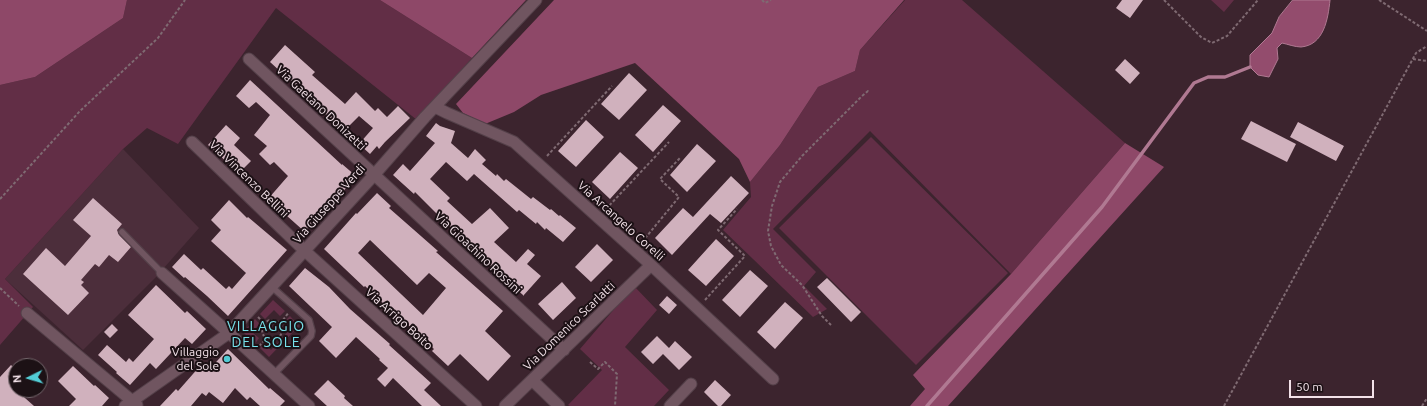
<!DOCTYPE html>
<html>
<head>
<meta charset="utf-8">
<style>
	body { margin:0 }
	#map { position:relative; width:1427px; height:406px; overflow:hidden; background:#3c242e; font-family:Ubuntu,sans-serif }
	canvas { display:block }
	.north { position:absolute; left:8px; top:358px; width:40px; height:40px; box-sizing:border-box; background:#1c1115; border:1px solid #72656a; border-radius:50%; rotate:265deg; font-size:11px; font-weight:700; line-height:16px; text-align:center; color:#f3e2e9 }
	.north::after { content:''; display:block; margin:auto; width:14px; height:18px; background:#52ccd5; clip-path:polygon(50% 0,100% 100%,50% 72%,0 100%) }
	.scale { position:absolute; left:1289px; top:380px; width:85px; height:18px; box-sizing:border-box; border:2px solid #f3e2e9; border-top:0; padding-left:5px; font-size:12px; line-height:14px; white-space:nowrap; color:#f3e2e9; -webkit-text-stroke:3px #1c1115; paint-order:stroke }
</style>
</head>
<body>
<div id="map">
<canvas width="1427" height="406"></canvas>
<div class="north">N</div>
<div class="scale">50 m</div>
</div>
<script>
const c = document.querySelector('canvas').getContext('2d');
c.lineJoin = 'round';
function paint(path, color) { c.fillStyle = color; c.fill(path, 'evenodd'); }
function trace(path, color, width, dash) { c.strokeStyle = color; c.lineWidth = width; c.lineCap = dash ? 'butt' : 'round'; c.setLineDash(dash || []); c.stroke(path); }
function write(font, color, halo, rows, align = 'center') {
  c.font = font + ' Ubuntu,sans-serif'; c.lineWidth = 4; c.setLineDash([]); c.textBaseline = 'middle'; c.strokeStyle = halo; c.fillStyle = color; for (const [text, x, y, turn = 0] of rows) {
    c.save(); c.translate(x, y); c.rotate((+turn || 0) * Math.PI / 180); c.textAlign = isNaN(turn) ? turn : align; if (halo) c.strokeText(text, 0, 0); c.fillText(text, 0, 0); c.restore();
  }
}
paint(new Path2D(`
	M123 149 199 228 156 277 83 350 5 279Z`), '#4c2e3b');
paint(new Path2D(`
	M127 0H380L472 58 417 120 276 8 178 144 147 128 123 149 5 279 33 307 0 345V85L35 77 123 18Z
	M905 0H962L1125 143 1011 274 870 131 773 229 816 272 804 286 827 309 813 317 723 230 751 197 750 182 780 145 818 87 855 71 860 50Z
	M1211 0H1234L1224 12Z
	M871 137 1008 273 916 365 779 228Z
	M634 286 657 310 625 347 669 390 654 406H570L568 405 602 370 580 349Z
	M273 300 285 311 280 316 274 310 265 319 260 314Z
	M290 316 299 326 269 357 260 348 265 344 271 350 292 327 286 320Z
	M255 319 260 324 252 332 259 338 255 344 243 332Z`), '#622e46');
paint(new Path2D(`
	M0 0H127L123 18 35 77 0 85Z
	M380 0H526L472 58Z
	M554 0H904L860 50 855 71 818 87 780 145 750 182 739 159 635 63 541 95 514 112 485 124 463 113 456 104Z
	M1125 143 1164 167 948 406H910L925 389 913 375 1011 274Z`), '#8e4868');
const water = new Path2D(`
	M1293 0H1330C1328 19 1324 45 1301 47 1295 47 1287 44 1282 43L1277 48 1278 59 1269 77 1258 75 1250 67V55L1272 33 1279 17Z`);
paint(water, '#934c6d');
trace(water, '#b07992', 1);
trace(new Path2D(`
	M927 406 1102 207 1194 83 1208 77H1225L1250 67`), '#b07992', 3.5);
paint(new Path2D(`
	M1122 0H1143L1130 18 1116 8Z
	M285 45 315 72 312 75 345 104 356 92 375 111 378 108 387 117 398 106 410 118 385 142 379 149 377 146 370 154 359 144 373 128 359 116 344 131 303 94 304 93 270 62Z
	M1125 59 1140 73 1130 84 1115 70Z
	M629 73 647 90 619 120 601 104Z
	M250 80 342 165V164L356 176 314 226 312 224 305 232 268 199 288 176 274 162 270 165 259 154 267 146 254 135 270 115 256 102 249 108 236 96Z
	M663 105 681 121 653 152 635 135Z
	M586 120 604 137 576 167 558 151Z
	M1251 121 1296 144 1287 162 1241 139Z
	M1298 122 1344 146 1336 161 1290 137Z
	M436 123 440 126 455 131 451 143 468 158 475 149 486 160 482 164 496 176 497 174 504 181 506 179 531 199 533 197 550 210 551 209 559 216 560 215 576 228 563 242 546 228 545 230 537 222 536 224 519 210 517 212 474 174 467 181 446 162 430 179 450 198 447 201 472 224 490 208 509 228 494 242 516 262 528 249 535 255 527 264 541 276 523 296V295L478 255 415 192 414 194 393 175 403 164 410 171 435 143 426 136Z
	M226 125 240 138 234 145 251 161 239 173 208 145Z
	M697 144 716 161 687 192 670 175Z
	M620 152 638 168 610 199 592 182Z
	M731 176 749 193 721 223 710 214 672 255 655 238 683 208 693 217Z
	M377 193 391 206 389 208 438 251 436 252 503 311 485 331 511 356 488 381 460 354 448 366 432 351 434 349 408 325 407 326 365 286 364 287 324 249 356 213 357 214ZM370 240 417 285 429 273 446 288 423 315 358 253Z
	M93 198 122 224 117 230 119 235 131 247 118 262 109 255 99 267 95 264 81 280 84 282 81 285 89 293 68 315 23 274 46 248 65 266 91 236 73 220Z
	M229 200 247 218 248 217 287 250 228 316 207 296 185 277 184 278 172 267 184 254 201 270 203 268 226 289 229 286 232 289 246 273 211 241 221 230 211 220Z
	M716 239 734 256 706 286 688 270Z
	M597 244 613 260 591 282 575 267Z
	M305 268 329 287 350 309 390 344 389 345 431 383 424 390 441 406H422L393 378 385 387 377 379 388 368 379 360 380 359 356 337 336 358 319 341 332 327 289 286Z
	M750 270 768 286 740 317 722 300Z
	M827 278 861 312 851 322 817 287Z
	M562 282 576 298 553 320 538 304Z
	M156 285 185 313 187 311 206 329 192 344 185 338 156 369 150 363 130 385 116 373 117 372 98 355 107 345 126 362 129 358 133 362 154 339 128 315Z
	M667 296 677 305 669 314 659 305Z
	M785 302 803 318 775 349 757 332Z
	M112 324 118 330 110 338 104 332Z
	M657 336 669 348 675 341 692 357 679 370 663 354 653 364 641 352Z
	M228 349 269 389 270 388 285 401 280 406H260L250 397 247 400 235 388 223 403 209 392 206 396 202 393 191 406H160L176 389 178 391 200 366 207 372Z
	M11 365 16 370V390L34 406H0V377Z
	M73 366 94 386 95 385 109 398 102 406H69L76 399 58 381Z
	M328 380 345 396 344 398 353 406H327L314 394Z
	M715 380 731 395 721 406H718L704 392Z`), '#d0b1bd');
const service = new Path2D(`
	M122 232 162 273
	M272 287 309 320 312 331 311 336 274 374`);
const minor = new Path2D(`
	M249 59 564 350
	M435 107 447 113 514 142 651 265 773 379
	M192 142 305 251 476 406
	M162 273 229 333 309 406
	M27 313 137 405
	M532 380 559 406
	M125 406 229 333 374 175 425 117 536 0
	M505 406 651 265
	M670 406 691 384`);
trace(service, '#544049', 8);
trace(minor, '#544049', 13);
trace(new Path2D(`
	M762 0 765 3 771 0
	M1164 0 1201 37 1212 43 1227 36 1258 0
	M1379 0 1427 31
	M1413 59 1427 61
	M547 156 612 86
	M0 199 80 111 158 38 185 0
	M606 209 669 142
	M642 242 679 197 660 179 680 158
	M0 288 19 306
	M705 300 745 256 718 230 737 209
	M258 317 264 323
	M262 330a10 10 0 1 1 20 0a10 10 0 1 1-20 0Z
	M280 324 289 312
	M831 325 822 316 802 285 781 265 771 246 768 231 772 206 780 182 802 156 862 96 868 91 870 92
	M259 346 266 339
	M590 362 598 369 605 362 617 374 615 406
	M1224 406 1416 53 1427 46
	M1422 406 1427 398`), '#7f6a72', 2, [3, 2]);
trace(service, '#705560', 5.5);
trace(minor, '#705560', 11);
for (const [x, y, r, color] of [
	[227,359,4,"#52ccd5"]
]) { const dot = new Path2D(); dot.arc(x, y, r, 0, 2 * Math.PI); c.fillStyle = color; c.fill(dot); trace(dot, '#1c1115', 1.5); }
write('12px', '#f3e2e9', '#1c1115', [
	["Via Gaetano Donizetti",321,108,43],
	["Via Vincenzo Bellini",249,179,44],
	["Via Giuseppe Verdi",329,204,-48],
	["Via Arcangelo Corelli",621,221,42],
	["Via Gioachino Rossini",478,253,43],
	["Via Arrigo Boito",399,319,42],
	["Via Domenico Scarlatti",569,326,-44]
]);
write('12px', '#f3e2e9', '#1c1115', [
	["Villaggio",219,352],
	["del Sole",219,366]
], 'right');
c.letterSpacing = '1px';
write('14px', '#77e2eb', '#1c1115', [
	["VILLAGGIO",266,326],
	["DEL SOLE",266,342]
]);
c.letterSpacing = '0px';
</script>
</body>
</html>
